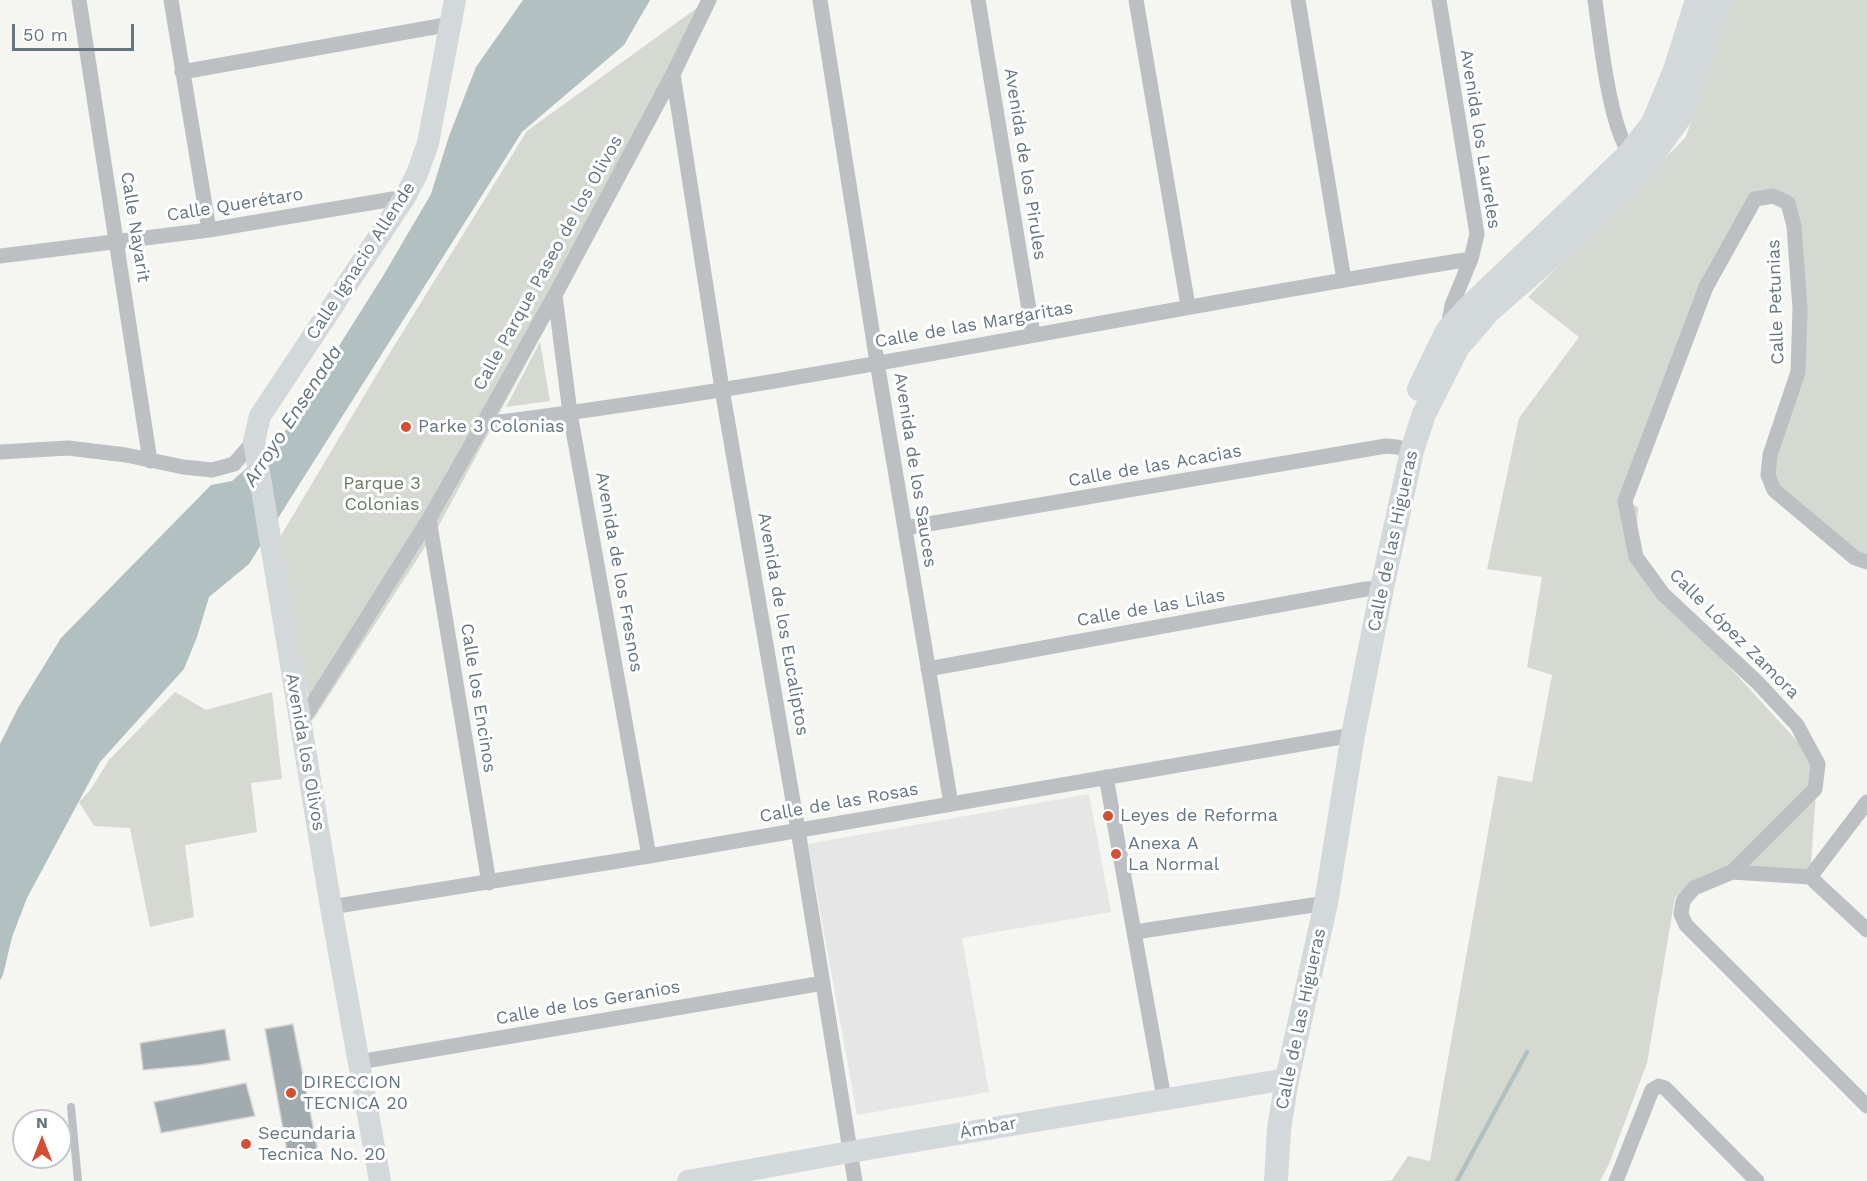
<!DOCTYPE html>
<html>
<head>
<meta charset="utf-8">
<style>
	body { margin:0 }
	#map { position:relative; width:1867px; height:1181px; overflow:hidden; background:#f5f5f1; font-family:"Work Sans",sans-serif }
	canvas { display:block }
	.north { position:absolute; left:12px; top:1109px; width:60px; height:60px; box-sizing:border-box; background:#fff; border:2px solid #c2c8cc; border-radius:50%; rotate:0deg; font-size:16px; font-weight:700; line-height:24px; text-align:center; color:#667680 }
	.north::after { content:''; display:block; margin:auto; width:21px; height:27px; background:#d44e32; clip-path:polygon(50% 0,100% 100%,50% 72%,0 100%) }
	.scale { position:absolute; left:12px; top:24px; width:122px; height:27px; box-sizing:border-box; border:3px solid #667680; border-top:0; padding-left:8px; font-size:18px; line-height:21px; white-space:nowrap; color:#667680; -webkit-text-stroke:4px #fff; paint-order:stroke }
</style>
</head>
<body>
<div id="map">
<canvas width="1867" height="1181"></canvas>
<div class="north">N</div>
<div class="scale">50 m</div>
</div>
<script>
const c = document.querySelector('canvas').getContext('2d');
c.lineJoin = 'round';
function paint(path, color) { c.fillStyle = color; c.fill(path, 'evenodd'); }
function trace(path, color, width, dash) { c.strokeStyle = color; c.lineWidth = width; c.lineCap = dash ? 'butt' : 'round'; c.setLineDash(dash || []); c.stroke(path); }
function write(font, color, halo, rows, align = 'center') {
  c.font = font + ' "Work Sans",sans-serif'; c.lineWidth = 6; c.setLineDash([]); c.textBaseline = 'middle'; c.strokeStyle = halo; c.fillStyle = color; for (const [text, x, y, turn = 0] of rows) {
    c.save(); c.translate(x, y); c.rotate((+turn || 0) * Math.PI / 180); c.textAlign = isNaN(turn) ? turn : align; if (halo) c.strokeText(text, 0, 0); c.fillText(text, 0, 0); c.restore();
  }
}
paint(new Path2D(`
	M1089 794 1111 912 962 938 989 1092 857 1115 808 844Z`), '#e5e6e5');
paint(new Path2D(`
	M708 0H715L679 80 438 527 313 720 276 544 386 359 527 131Z
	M1731 0H1867V562L1768 475 1798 372 1788 203 1755 199 1706 287 1625 501 1638 507 1636 557 1663 594 1818 764 1810 877 1732 872 1675 897 1647 1063 1609 1164 1600 1181H1384L1392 1180 1408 1156 1430 1161 1498 776 1532 782 1552 675 1527 667 1542 577 1487 569 1519 418 1579 337 1528 297 1686 137Z
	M540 342 550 401 506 407Z
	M175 692 206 710 272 692 282 779 251 783 257 832 185 845 194 917 150 927 130 828 94 826 79 802 91 789 109 760Z`), '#d5d9d1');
paint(new Path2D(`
	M523 0H650L624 45 522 132 249 564 209 597 197 637 184 669 100 762 27 898 12 937 3 975 0 980V744L18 708 61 638 211 485 232 481 281 438 383 276 431 194 449 136 476 67Z`), '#b2c0c2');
trace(new Path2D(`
	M1457 1181 1527 1052`), '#b2c0c2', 4.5);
const building = new Path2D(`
	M293 1024 319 1157H288L265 1029Z
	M225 1029 230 1060 199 1065 143 1070 140 1043Z
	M246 1083 255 1116 161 1133 154 1102Z`);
paint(building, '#a2abaf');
trace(building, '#d6d6d4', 1.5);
trace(new Path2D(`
	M71 1107 78 1181`), '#bcc0c3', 8);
trace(new Path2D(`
	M79 0 150 461
	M171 0 209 230
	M820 0 877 362 951 804
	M978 0 1033 334
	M1136 0 1188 306
	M1298 0 1344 280
	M1439 0 1477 234 1471 259 1452 305 1448 328
	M1595 0C1600 35 1610 137 1634 158
	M182 72 451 24
	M673 74 722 389 798 830 855 1181
	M0 256 209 230 405 197
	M555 295 570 413 649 856
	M483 424C814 383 1141 311 1471 259
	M0 452 68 448 126 455 183 467 212 470 234 464 254 441
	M429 519 489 883
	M905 528 1386 446 1397 447 1412 451
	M928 669 1366 589 1382 588
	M300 724 429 519 483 424 555 295 673 74 709 0
	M1106 777 1164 1098
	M1732 872 1815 789 1818 764 1797 725 1758 683 1663 594 1636 557 1625 501 1706 287 1755 199 1773 196 1788 203 1794 226 1800 309 1798 372 1770 455 1768 475 1774 490 1855 558 1867 562
	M1810 877 1732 872 1694 888 1683 901 1681 914 1686 925 1867 1106
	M1810 877 1867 802
	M1810 877 1867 930
	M331 907 649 856 1353 735
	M1135 932 1326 903
	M359 1062 823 983
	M1616 1181 1652 1090 1659 1086 1665 1088 1757 1181`), '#bcc0c3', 15);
trace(new Path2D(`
	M380 1181 331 907 254 441 260 416 405 197 417 174 428 143 455 0
	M688 1181 850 1152 1287 1079`), '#d3d8db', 22);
trace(new Path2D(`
	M1419 389 1447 331 1466 310 1595 187 1629 154 1653 123 1675 70 1697 0
	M1276 1181 1279 1129 1287 1079 1326 903 1353 735 1382 588 1412 451 1424 414 1458 347 1489 311 1567 243 1626 188 1644 167 1680 117 1719 0`), '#d3d8db', 24);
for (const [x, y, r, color] of [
	[406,427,6,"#d44e32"],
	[1108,816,6,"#d44e32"],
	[1116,854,6,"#d44e32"],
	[291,1093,6,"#d44e32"],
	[246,1144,6,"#d44e32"]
]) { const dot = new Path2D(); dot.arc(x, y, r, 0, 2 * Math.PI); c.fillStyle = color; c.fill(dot); trace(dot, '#fff', 2); }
write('18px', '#667680', '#fff', [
	["Avenida los Laureles",1480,139,81],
	["Avenida de los Pirules",1025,164,81],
	["Calle Querétaro",235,205,-9],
	["Calle Nayarit",135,227,81],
	["Calle Ignacio Allende",361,261,-57],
	["Calle Parque Paseo de los Olivos",548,263,-61],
	["Calle Petunias",1776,302,-92],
	["Calle de las Margaritas",974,325,-10],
	["Calle de las Acacias",1155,466,-10],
	["Avenida de los Sauces",915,470,81],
	["Calle de las Higueras",1393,541,-78],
	["Avenida de los Fresnos",619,572,80],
	["Calle de las Lilas",1151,608,-10],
	["Avenida de los Eucaliptos",783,624,80],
	["Calle López Zamora",1734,634,45],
	["Calle los Encinos",478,698,81],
	["Avenida los Olivos",305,752,80],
	["Calle de las Rosas",839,803,-10],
	["Calle de los Geranios",588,1003,-10],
	["Calle de las Higueras",1301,1019,-78],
	["Ámbar",988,1128,-10]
]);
write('18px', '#667680', '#fff', [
	["Parke 3 Colonias",418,427],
	["Leyes de Reforma",1120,816],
	["Anexa A",1128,844],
	["La Normal",1128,865],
	["DIRECCION",303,1083],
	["TECNICA 20",303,1104],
	["Secundaria",258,1134],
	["Tecnica No. 20",258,1155]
], 'left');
write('18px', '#6a7864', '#fff', [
	["Parque 3",382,484],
	["Colonias",382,505]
]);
write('italic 20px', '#62777d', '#fff', [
	["Arroyo Ensenada",293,416,-57]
]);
</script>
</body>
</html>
